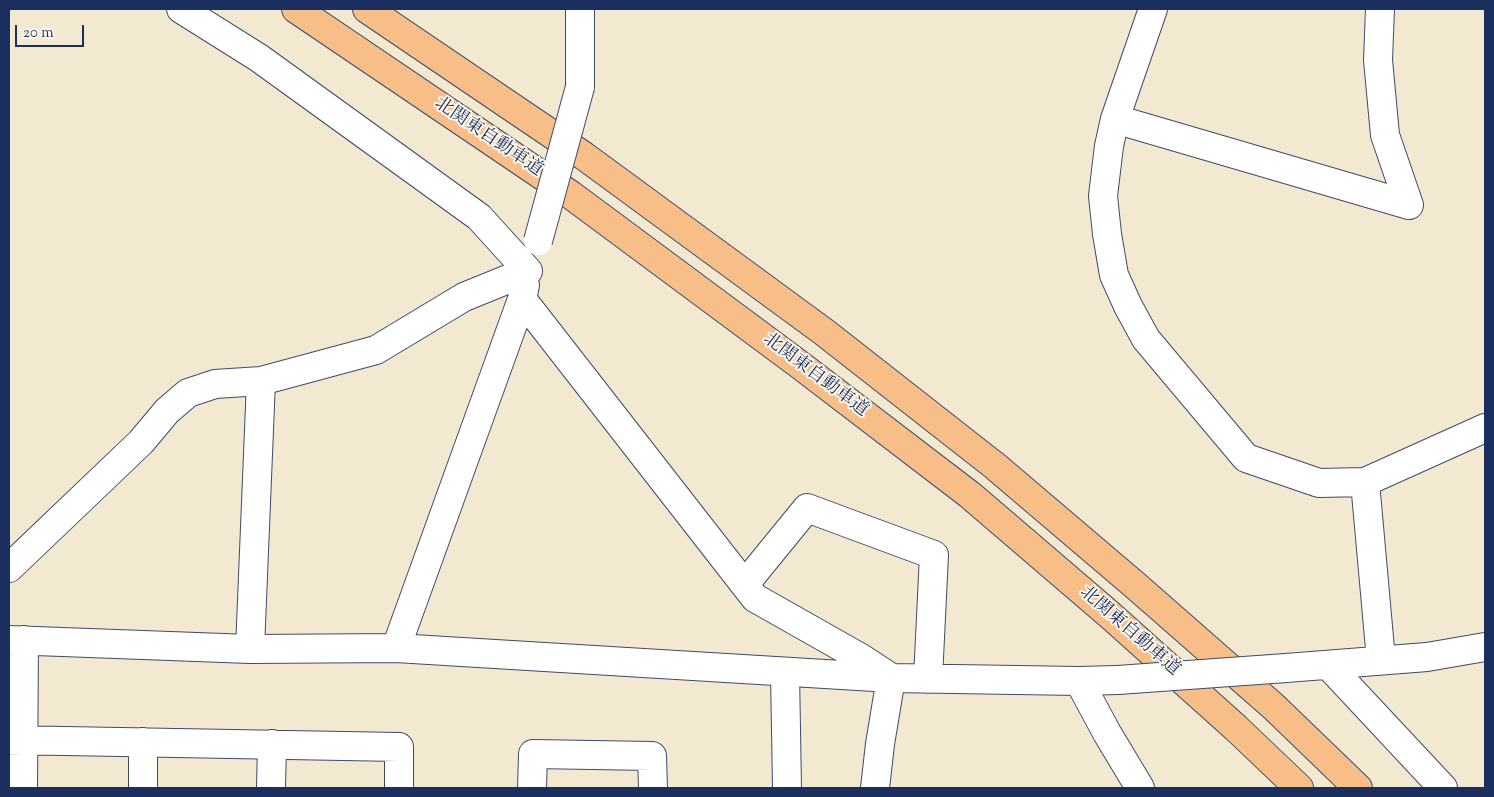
<!DOCTYPE html>
<html>
<head>
<meta charset="utf-8">
<style>
	body { margin:0 }
	#map { position:relative; width:1494px; height:797px; overflow:hidden; background:#f3e9d1; font-family:"Sorts Mill Goudy",serif }
	canvas { display:block }
	.frame { position:absolute; inset:0; border:10px solid #1b2f5e; pointer-events:none }
	.scale { position:absolute; left:15px; top:25px; width:69px; height:22px; box-sizing:border-box; border:2px solid #1b2f5e; border-top:0; padding-left:6px; font-size:15px; line-height:18px; white-space:nowrap; color:#1b2f5e; -webkit-text-stroke:4px #fbf7ec; paint-order:stroke }
</style>
</head>
<body>
<div id="map">
<canvas width="1494" height="797"></canvas>
<div class="frame"></div>
<div class="scale">20 m</div>
</div>
<script>
const c = document.querySelector('canvas').getContext('2d');
c.lineJoin = 'round';
function trace(path, color, width, dash) { c.strokeStyle = color; c.lineWidth = width; c.lineCap = dash ? 'butt' : 'round'; c.setLineDash(dash || []); c.stroke(path); }
function write(font, color, halo, rows, align = 'center') {
  c.font = font + ' "Sorts Mill Goudy","Noto Serif JP",serif'; c.lineWidth = 4; c.setLineDash([]); c.textBaseline = 'middle'; c.strokeStyle = halo; c.fillStyle = color; for (const [text, x, y, turn = 0] of rows) {
    c.save(); c.translate(x, y); c.rotate((+turn || 0) * Math.PI / 180); c.textAlign = isNaN(turn) ? turn : align; if (halo) c.strokeText(text, 0, 0); c.fillText(text, 0, 0); c.restore();
  }
}
const minor = new Path2D(`
	M181 9 259 58 479 217 528 271
	M580 9V87
	M1153 9 1115 119 1109 146 1103 196 1107 234 1114 275 1128 306 1146 339 1246 458 1319 483 1365 482
	M1380 9 1378 60 1385 135 1409 205
	M1115 119 1409 205
	M522 299 755 598 861 658 890 677
	M9 568 141 442 167 411 188 393 215 384 261 381 376 350 464 297 528 271
	M745 584 807 508 934 555 928 679
	M9 640 250 649 396 648 891 678 1079 681 1118 680
	M396 648 522 299 525 285
	M250 649 261 381
	M1381 660 1365 482 1485 428
	M1329 666 1443 788
	M1286 668 1427 657 1485 647
	M785 672 787 788
	M1079 681 1107 733 1140 788
	M9 740 399 747V788
	M23 788 24 640
	M143 788V742
	M271 788 272 744
	M532 788 533 754 652 756 653 788
	M875 788 880 744 891 678`);
const highway = new Path2D(`
	M296 9 571 195 800 365 970 495 1110 615 1236 728 1299 788
	M367 9 584 156 824 332 995 466 1136 586 1274 707 1358 788`);
trace(minor, '#3b4b6f', 30);
trace(highway, '#3b4b6f', 30);
trace(minor, '#fff', 28);
trace(highway, '#f7be87', 28);
const minorBridge = new Path2D(`
	M538 241 580 87
	M1118 680 1286 668`);
trace(minorBridge, '#3b4b6f', 30, []);
trace(minorBridge, '#fff', 28);
write('18px', '#1b2f5e', '#fbf7ec', [
	["北関東自動車道",488,138,34],
	["北関東自動車道",815,376,37],
	["北関東自動車道",1129,632,41]
]);
</script>
</body>
</html>
